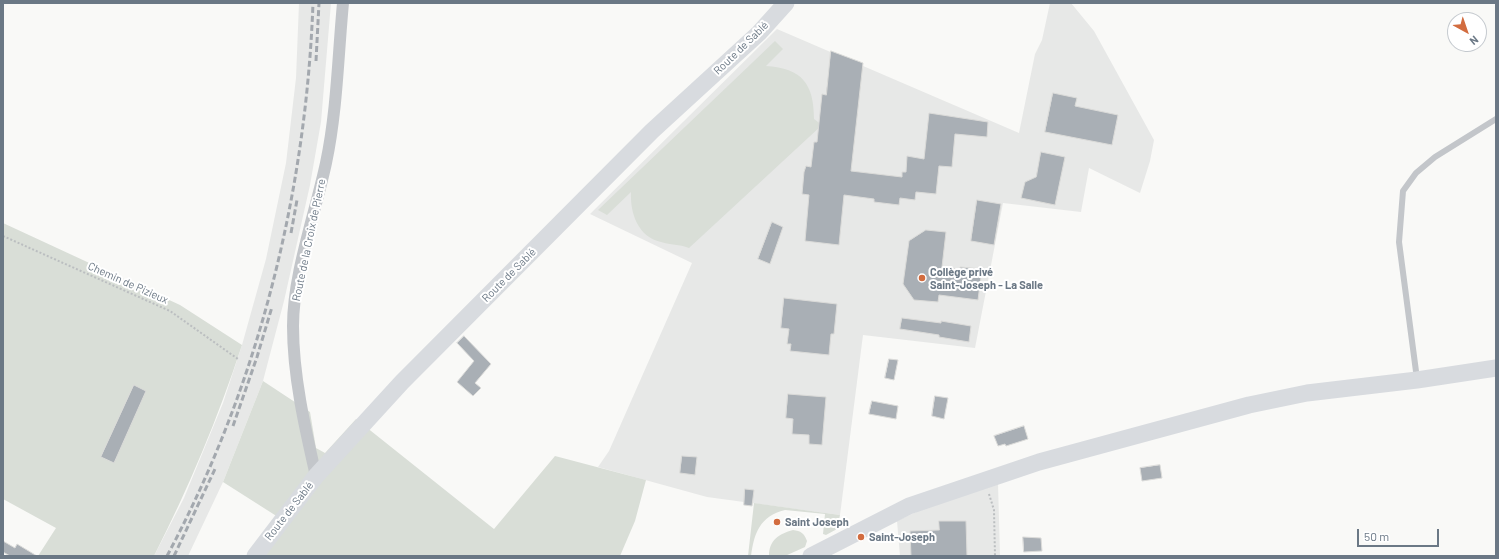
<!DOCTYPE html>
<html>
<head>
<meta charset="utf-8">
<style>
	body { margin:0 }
	#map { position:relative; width:1499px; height:559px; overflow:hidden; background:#f9f9f7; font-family:Barlow,sans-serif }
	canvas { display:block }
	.frame { position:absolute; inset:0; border:4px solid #6b7885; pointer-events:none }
	.north { position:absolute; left:1447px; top:12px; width:40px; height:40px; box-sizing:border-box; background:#fff; border:1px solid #c4c9ce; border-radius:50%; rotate:140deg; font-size:11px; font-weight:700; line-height:16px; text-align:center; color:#6b7885 }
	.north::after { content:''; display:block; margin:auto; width:14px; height:18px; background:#d26c3f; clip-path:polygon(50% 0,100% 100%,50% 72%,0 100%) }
	.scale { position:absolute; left:1357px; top:529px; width:82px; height:18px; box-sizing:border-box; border:2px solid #6b7885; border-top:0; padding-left:5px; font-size:12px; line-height:14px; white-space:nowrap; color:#6b7885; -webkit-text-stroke:3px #fff; paint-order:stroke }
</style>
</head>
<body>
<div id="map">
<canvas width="1499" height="559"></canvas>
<div class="frame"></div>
<div class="north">N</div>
<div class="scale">50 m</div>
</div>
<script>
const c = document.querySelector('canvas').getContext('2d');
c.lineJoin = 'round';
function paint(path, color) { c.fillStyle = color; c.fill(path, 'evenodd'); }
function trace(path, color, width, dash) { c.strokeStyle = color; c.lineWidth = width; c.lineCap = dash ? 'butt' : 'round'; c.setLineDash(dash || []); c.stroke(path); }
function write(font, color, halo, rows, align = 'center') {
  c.font = font + ' Barlow,sans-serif'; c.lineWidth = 4; c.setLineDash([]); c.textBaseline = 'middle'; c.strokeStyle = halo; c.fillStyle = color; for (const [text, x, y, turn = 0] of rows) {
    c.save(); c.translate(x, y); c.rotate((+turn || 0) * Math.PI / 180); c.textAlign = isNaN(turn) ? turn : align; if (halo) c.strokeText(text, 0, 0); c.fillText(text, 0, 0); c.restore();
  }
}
paint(new Path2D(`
	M299 3H331L321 122 310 185 284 301 263 381 223 482 188 556H154L184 498 223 403 242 345 266 259 286 163 296 78Z
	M1050 3H1071L1094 31 1154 140 1150 161 1140 193 1089 168 1081 212 1003 203 975 348 863 335 840 515 707 497 598 467 609 451 692 263 590 214 777 29 1019 133 1035 54 1042 40Z
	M998 483 1000 556H900L897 521 944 499Z`), '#e7e8e7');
paint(new Path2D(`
	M775 41 783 49 766 66C802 68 814 84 814 119L822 125 689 248C679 244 671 245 661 242 638 237 630 213 631 192L607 215 598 210Z
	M3 223 180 305 242 345C218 418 189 487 154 556H38L56 528 3 499Z
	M263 381 310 412 316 448 325 453 356 419 494 529 555 456 646 480 635 521 620 556H254L278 517 223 482Z
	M754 503 840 515 837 529 826 535 823 534 825 514 785 510C760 516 754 533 751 556H748Z
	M793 530C801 531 804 533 807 541L805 547 785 556H769C769 540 779 534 793 530Z`), '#d9ded7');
const building = new Path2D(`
	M831 51 863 63 851 171 902 177V172H906L907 156 924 159 929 113 988 122 987 137 955 134 952 167 939 166 936 194 916 192 915 200 900 198 899 205 874 202V199L844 195 839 245 805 241 809 195 802 194 804 172 806 166 811 167 814 142H817L822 94 826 95Z
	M1053 93 1077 98 1075 106 1118 115 1112 145 1045 132Z
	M1041 152 1065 157 1055 205 1021 198 1025 182 1036 177Z
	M977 200 1001 204 994 245 971 241Z
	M772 222 783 227 770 264 758 259Z
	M926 230 946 232 942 267 960 269V267L982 269 978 300 939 295 938 302 914 300 903 284 909 241Z
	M784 298 837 304 834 334H831L829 355 790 351 791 344H787L789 329 781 328Z
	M902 318 941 323V321L971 326 969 342 939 337V335L900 329Z
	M464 336 491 364 475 383 481 388 473 396 457 382 474 361 457 343Z
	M889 359 898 360 894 380 885 378Z
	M134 385 146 391 114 463 101 457Z
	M788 394 826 397 822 445 809 444V435L792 434 793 419 786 418Z
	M935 396 948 398 944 419 932 416Z
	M872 401 898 406 896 419 869 414Z
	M1024 426 1028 439 1006 446 1005 444 998 446 994 436Z
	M682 456 697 457 695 475 680 473Z
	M1160 465 1162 478 1142 481 1140 468Z
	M745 489 754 490 752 506 744 505Z
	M939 521H966L967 556H911L910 531 939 530Z
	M1023 537 1041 538 1042 551 1024 552Z
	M3 541 15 548 17 544 37 556H10L3 552Z`);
paint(building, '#a9afb5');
trace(building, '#dbdbd9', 1);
trace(new Path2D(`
	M3 236 170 311 238 359
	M989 494 994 510 995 556`), '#bbbec0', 2, [2, 2]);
trace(new Path2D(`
	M1417 379 1399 242 1403 191 1416 173 1435 157 1496 119`), '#c3c6ca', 6);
trace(new Path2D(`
	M316 476C305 428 293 376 293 326 293 275 315 214 326 163 337 111 338 56 343 3`), '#c3c6ca', 12);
trace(new Path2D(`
	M255 556 316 476 402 382 652 131 759 33 786 3
	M811 556 909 506 1039 462 1131 437 1249 405 1307 393 1417 380 1496 368`), '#d8dbdf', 17);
trace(new Path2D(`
	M316 61 319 3
	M291 233 297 200
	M233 426 257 357 272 307
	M167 556C258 386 306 195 313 3
	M174 556 215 469`), '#a3a8ae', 3, [6, 3]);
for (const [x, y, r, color] of [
	[922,278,4,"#d26c3f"],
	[777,522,4,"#d26c3f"],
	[861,537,4,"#d26c3f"]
]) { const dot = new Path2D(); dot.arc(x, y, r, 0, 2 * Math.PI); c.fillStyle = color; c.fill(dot); trace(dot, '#fff', 1.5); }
write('11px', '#6b7885', '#fff', [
	["Route de Sablé",741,48,-44],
	["Route de la Croix de Pierre",309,240,-78],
	["Route de Sablé",509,275,-45],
	["Chemin de Pizieux",128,283,24],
	["Route de Sablé",289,511,-52]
]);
write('bold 11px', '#6b7885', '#fff', [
	["Collège privé",930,272],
	["Saint-Joseph - La Salle",930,285],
	["Saint Joseph",785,522],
	["Saint-Joseph",869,537]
], 'left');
</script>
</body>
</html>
